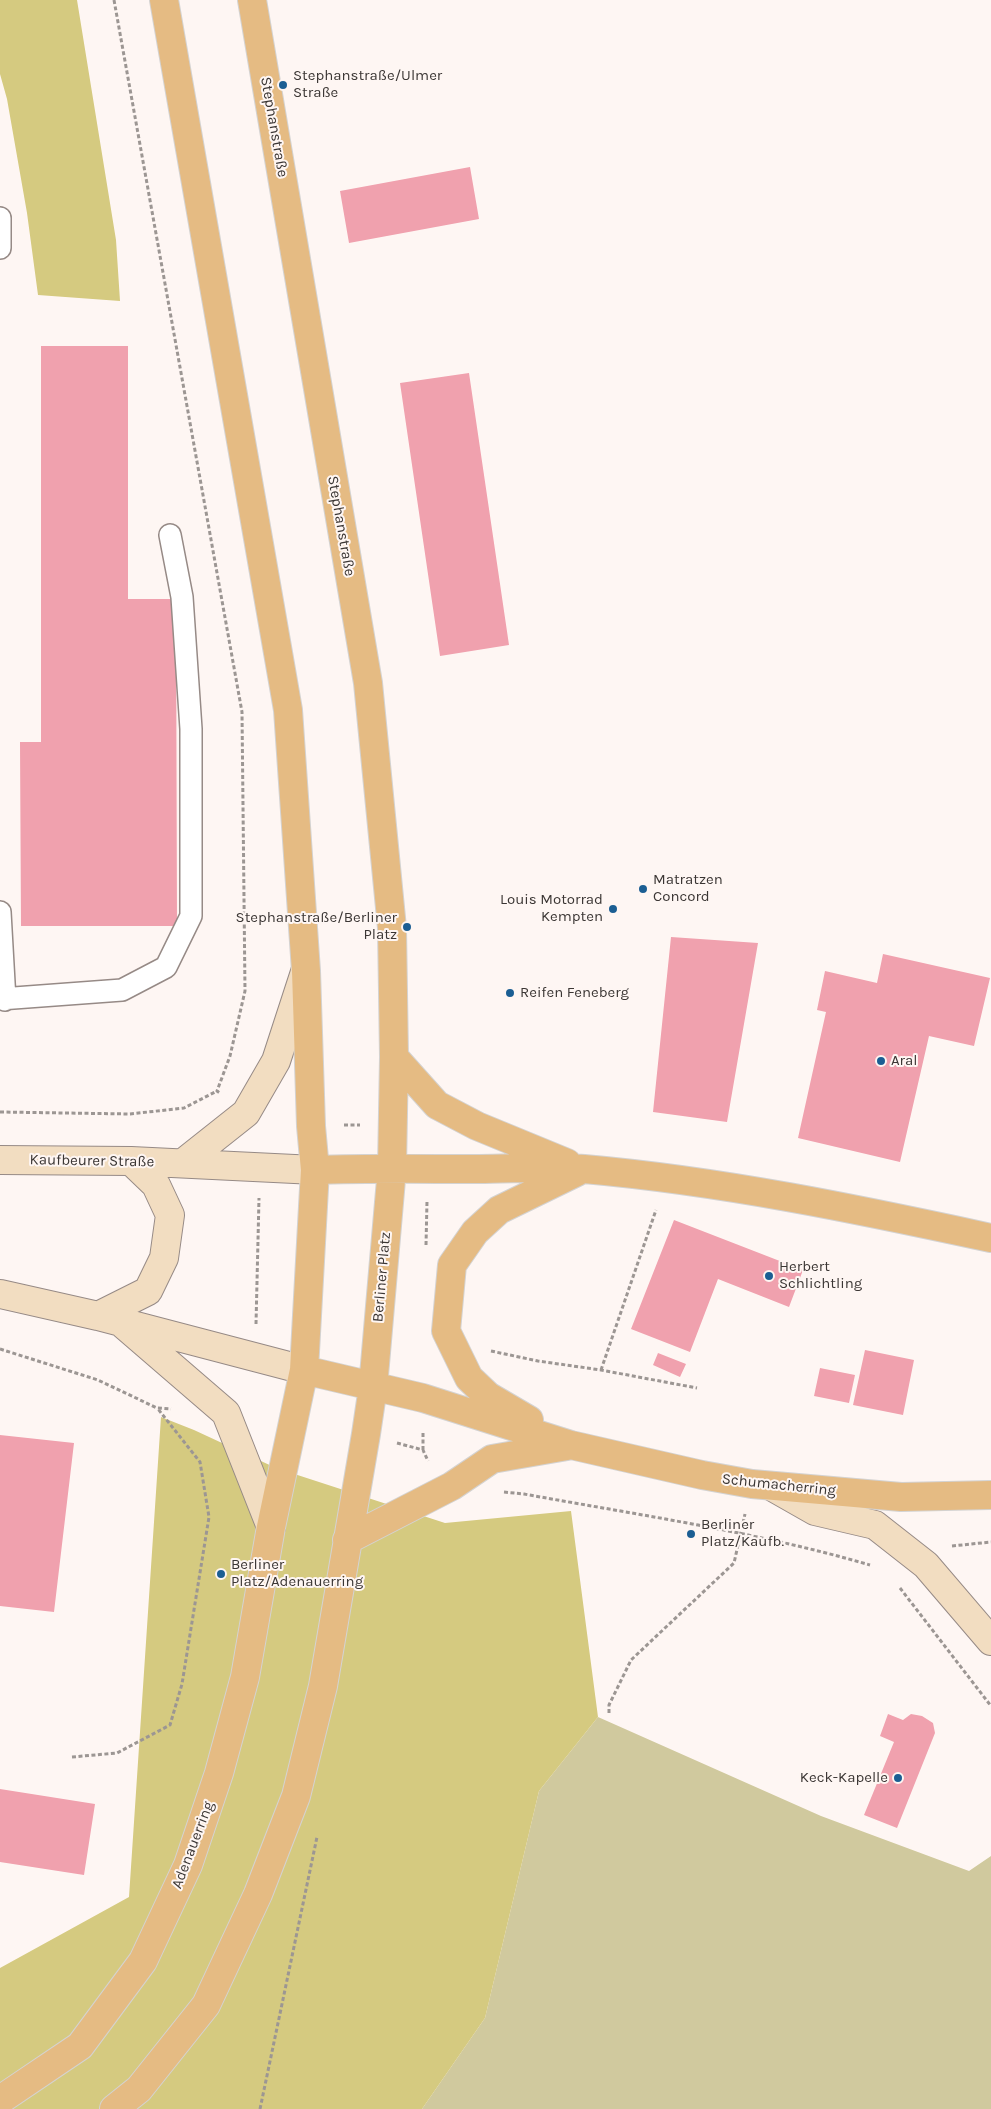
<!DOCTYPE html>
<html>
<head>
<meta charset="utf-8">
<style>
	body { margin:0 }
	canvas { display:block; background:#fef6f3 }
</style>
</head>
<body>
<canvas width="991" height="2109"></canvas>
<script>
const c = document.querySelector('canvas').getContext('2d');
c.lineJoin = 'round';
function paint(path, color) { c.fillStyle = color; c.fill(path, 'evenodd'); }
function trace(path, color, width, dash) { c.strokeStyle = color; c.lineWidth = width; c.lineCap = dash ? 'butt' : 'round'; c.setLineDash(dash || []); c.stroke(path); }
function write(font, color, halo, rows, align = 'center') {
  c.font = font + ' Karla,sans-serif'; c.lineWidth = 4; c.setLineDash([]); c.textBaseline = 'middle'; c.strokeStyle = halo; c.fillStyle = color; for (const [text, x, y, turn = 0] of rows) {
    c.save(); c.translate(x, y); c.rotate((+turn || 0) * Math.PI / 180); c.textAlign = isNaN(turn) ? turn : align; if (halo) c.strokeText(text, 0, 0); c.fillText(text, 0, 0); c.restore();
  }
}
paint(new Path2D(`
	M598 1717 821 1816 969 1871 991 1856V2109H422L485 2018 539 1791Z`), '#d0c99e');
paint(new Path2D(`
	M0 0H77L116 240 120 301 38 295 27 213 7 99 0 74Z
	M161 1417 194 1430 276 1468 445 1523 571 1511 598 1717 539 1791 485 2018 422 2109H0V1968L129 1897Z`), '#d5ca80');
paint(new Path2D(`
	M470 167 479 219 349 243 340 191Z
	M41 346H128V599H176L177 926H21L20 742H41Z
	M469 373 509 645 440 656 400 383Z
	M671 937 758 943 727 1122 653 1112Z
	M883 954 990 978 974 1046 929 1036 900 1162 798 1138 826 1012 817 1010 825 971 877 983Z
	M674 1220 803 1270 789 1307 718 1279 690 1352 631 1329Z
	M865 1350 914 1360 903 1415 853 1405Z
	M658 1353 686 1364 680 1377 653 1365Z
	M820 1368 855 1375 849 1403 814 1396Z
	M0 1435 74 1443 54 1612 0 1606Z
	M888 1714 903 1720 911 1714 922 1716 933 1723 935 1733 897 1828 864 1815 894 1742 880 1736Z
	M0 1789 95 1804 84 1875 0 1862Z`), '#f0a1ae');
const lane = new Path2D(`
	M0 218V248
	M0 912 5 1000
	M0 999 122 990 166 967 191 916V729L182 597 170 535`);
const secondary = new Path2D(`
	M0 1160 131 1161 315 1170
	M183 1163 246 1113 276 1061 305 972
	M0 1294 98 1316 304 1370
	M98 1316 148 1291 164 1258 170 1215 156 1185 131 1161
	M124 1325 226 1413 271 1527
	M771 1486 815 1511 875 1525 926 1565 991 1641`);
const primary = new Path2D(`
	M394 1057 437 1105 477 1126 567 1163
	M315 1170C370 1168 424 1169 478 1169 513 1169 549 1166 584 1169 721 1181 857 1209 991 1238
	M304 1370 423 1398 571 1445 702 1475 752 1484 901 1497 991 1495
	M529 1420 488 1396 469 1378 446 1331 452 1265 475 1232 499 1210 577 1172
	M347 1540 452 1486 492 1459 567 1446
	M0 2100 80 2046 143 1961 188 1865 219 1773 245 1677 271 1527 304 1370 315 1170 311 1126 306 971 288 710 164 0
	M114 2109 139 2089 206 2005 258 1894 296 1796 323 1686 366 1434 373 1387 392 1168 394 1057 392 928 368 683 252 0`);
trace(lane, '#968a86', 24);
trace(secondary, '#968a86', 30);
trace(primary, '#d4d3d2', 30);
trace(new Path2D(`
	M114 0 242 712 245 991 230 1056 217 1091 220 1093
	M0 1112 130 1114 184 1108 217 1091
	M344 1125H360
	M426 1245 427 1201
	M256 1324 259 1198
	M0 1349 98 1380 157 1408 171 1409
	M491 1351 538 1361 601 1370 697 1388
	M601 1370 656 1210
	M397 1443 423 1450 428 1461
	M423 1450V1431
	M504 1492 524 1494C639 1515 757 1532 870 1565
	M952 1546 991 1542
	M900 1588 991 1706
	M609 1713V1705L631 1660 734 1563 745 1514
	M72 1757 117 1753 170 1725 182 1684 209 1517 200 1462 158 1409
	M260 2109 317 1837`), '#9c9693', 3, [4, 2.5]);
trace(lane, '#fff', 21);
trace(secondary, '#f2ddc1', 28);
trace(primary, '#e5bb83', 28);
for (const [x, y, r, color] of [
	[283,85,5,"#1b5e93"],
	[643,889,5,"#1b5e93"],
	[613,909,5,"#1b5e93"],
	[407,927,5,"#1b5e93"],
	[510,993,5,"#1b5e93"],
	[881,1061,5,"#1b5e93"],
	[769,1276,5,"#1b5e93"],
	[691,1534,5,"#1b5e93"],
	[221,1574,5,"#1b5e93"],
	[898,1778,5,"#1b5e93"]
]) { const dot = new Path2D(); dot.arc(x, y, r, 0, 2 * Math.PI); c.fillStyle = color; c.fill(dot); trace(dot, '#fef6f3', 2); }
write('15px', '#3b3634', '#fef6f3', [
	["Stephanstraße/Ulmer",293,76],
	["Straße",293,93],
	["Matratzen",653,880],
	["Concord",653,897],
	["Louis Motorrad",603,900,"right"],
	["Kempten",603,917,"right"],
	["Stephanstraße/Berliner",397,918,"right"],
	["Platz",397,935,"right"],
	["Reifen Feneberg",520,993],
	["Aral",891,1061],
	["Herbert",779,1267],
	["Schlichtling",779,1284],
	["Berliner",701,1525],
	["Platz/Kaufb.",701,1542],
	["Berliner",231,1565],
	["Platz/Adenauerring",231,1582],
	["Keck-Kapelle",888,1778,"right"]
], 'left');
write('15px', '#3b3634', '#fef6f3', [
	["Stephanstraße",274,127,80],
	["Stephanstraße",341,526,80],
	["Kaufbeurer Straße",92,1161,1],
	["Berliner Platz",382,1277,-85],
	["Schumacherring",779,1485,6],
	["Adenauerring",193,1845,-69]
]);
</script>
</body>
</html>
